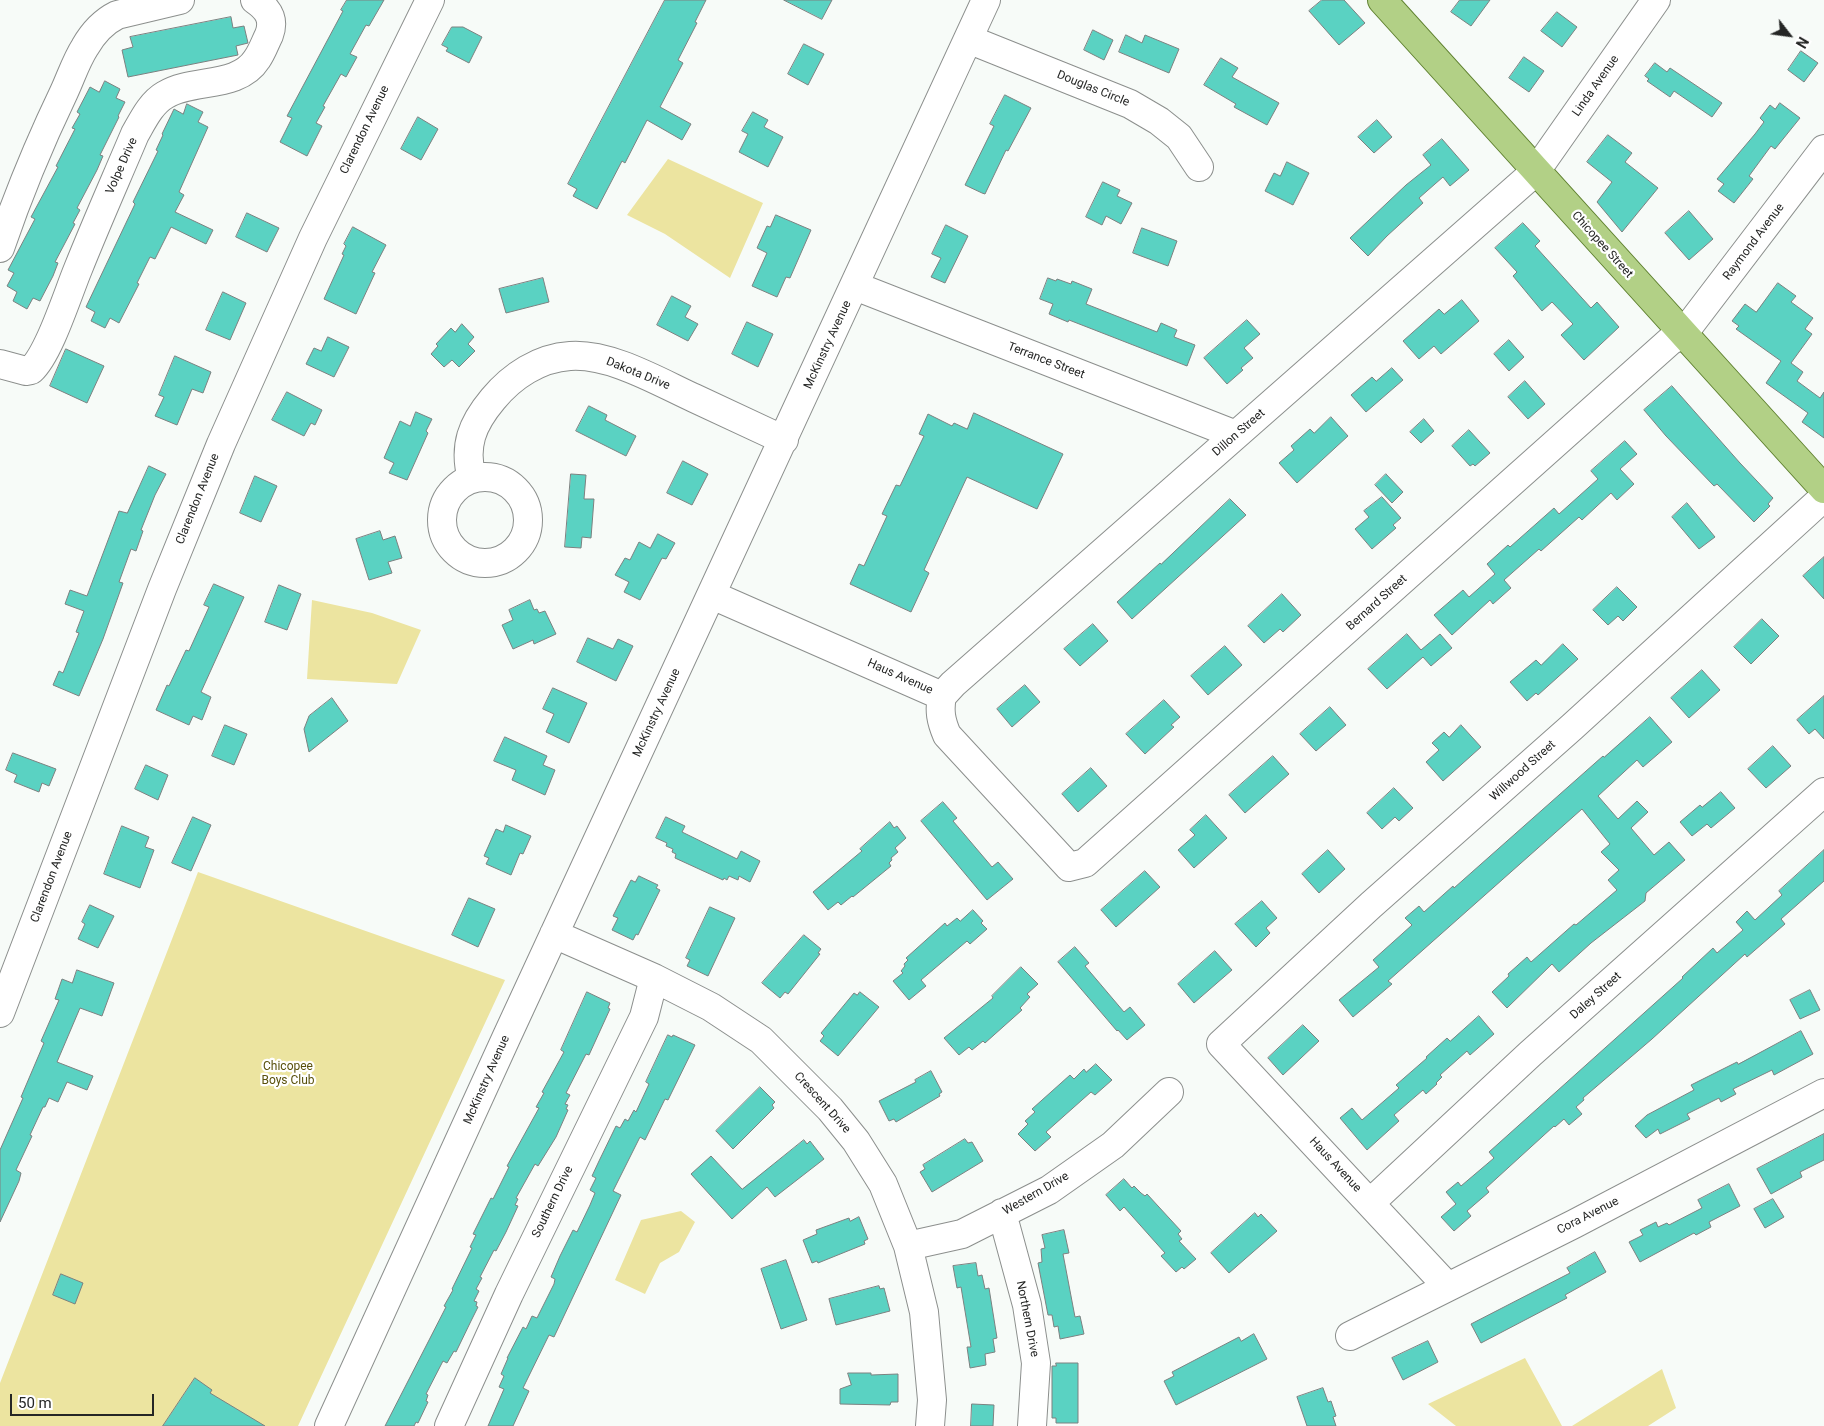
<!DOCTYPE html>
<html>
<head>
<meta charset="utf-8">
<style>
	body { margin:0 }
	#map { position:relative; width:1824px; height:1426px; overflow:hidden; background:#f7fbf8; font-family:Roboto,sans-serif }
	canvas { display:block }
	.north { position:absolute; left:1764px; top:10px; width:50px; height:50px; -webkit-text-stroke:4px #fff; paint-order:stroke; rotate:120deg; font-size:14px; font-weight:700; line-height:20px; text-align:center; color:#252625 }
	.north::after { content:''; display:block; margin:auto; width:18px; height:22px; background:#252625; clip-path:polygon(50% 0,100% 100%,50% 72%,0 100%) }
	.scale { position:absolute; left:10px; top:1394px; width:144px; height:22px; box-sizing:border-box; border:2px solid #252625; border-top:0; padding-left:6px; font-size:15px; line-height:18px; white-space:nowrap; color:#252625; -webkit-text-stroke:4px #fff; paint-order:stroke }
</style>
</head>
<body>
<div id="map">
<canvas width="1824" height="1426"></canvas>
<div class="north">N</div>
<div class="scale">50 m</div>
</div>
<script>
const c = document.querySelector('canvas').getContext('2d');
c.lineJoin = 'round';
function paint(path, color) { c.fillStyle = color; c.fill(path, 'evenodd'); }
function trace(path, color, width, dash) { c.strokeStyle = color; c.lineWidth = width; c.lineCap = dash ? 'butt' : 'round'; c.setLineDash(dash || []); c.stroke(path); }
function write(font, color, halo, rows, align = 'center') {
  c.font = font + ' Roboto,sans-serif'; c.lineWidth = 4.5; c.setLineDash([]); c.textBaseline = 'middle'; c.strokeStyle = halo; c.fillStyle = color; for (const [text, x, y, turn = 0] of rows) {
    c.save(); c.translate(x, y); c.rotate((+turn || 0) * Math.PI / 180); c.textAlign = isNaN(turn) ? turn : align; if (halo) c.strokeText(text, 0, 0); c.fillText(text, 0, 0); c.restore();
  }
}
paint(new Path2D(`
	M668 159 763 203 730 278 665 234 627 215Z
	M312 600 372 613 421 630 397 684 307 679Z
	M198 872 505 980 298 1426H0V1383Z
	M681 1211 695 1222 679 1252 660 1263 645 1294 615 1280 641 1220Z
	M1525 1358 1562 1426H1456L1428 1404Z
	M1662 1369 1676 1408 1648 1426H1572Z`), '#ece4a0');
const building = new Path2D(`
	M347 0H384L369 26 366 25 350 54 357 57 346 77 341 74 323 106 325 107 316 123 322 126 307 156 280 142 292 118 287 116 343 11 341 10Z
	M665 0H706L695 22 697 23 678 60 683 63 660 107 691 124 682 140 647 120 625 163 622 161 597 209 573 196 577 189 568 184Z
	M784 0H832L822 19Z
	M1322 0H1344L1365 23 1339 45 1309 11Z
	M1460 0H1490L1471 26 1451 12Z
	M1557 12 1577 27 1562 47 1541 31Z
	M231 17 233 28 244 26 248 43 236 46 238 55 128 77 122 50 133 47 130 37Z
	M452 27H463L482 37 469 63 446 51 448 48 442 45Z
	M1093 30 1113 40 1104 60 1084 50Z
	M1126 35 1142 43 1145 35 1179 49 1169 73 1119 52Z
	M804 44 824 54 808 85 788 74Z
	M1801 51 1818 63 1804 82 1788 70Z
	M1524 57 1544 71 1529 92 1509 78Z
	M1221 58 1238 68 1232 77 1279 103 1267 125 1234 107 1236 104 1204 85Z
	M1655 63 1667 72 1670 68 1722 103 1712 117 1674 91 1670 97 1647 81 1649 79 1645 76Z
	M105 81 120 89 116 98 125 102 118 116 119 117 100 155 103 156 97 170 77 208 80 210 73 223 75 224 55 262 58 263 53 276 40 301 33 298 27 309 13 301 17 292 7 286 14 273 8 270 35 219 31 217 58 167 56 166 75 129 72 128 80 114 77 112 90 87 99 92Z
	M1005 95 1031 108 1008 151 1006 150 985 194 982 193 965 185 994 126 990 124Z
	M1780 103 1800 118 1775 149 1771 146 1749 176 1753 179 1734 203 1718 191 1724 184 1717 179 1755 134 1764 122 1760 118 1770 105 1775 109Z
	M187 104 203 112 198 122 208 127 179 192 184 195 175 212 213 230 206 244 171 227 155 259 150 257 137 283 139 284 119 323 110 318 105 328 91 321 95 312 86 307 135 204 133 202 158 151 156 150 163 135 162 134 174 109 183 114Z
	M753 112 768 120 764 127 783 137 768 167 739 152 748 134 742 131Z
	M418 117 438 129 421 160 401 149Z
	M1377 120 1392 137 1374 153 1358 137Z
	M1608 135 1632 153 1625 162 1658 188 1622 232 1597 202 1612 182 1587 162Z
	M1442 139 1469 170 1450 186 1443 177 1419 198 1423 203 1387 236 1368 256 1350 238 1406 185 1431 165 1423 155Z
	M1287 162 1309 173 1293 205 1265 191 1274 173 1280 176Z
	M1103 182 1120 190 1117 196 1132 203 1121 224 1106 216 1102 225 1086 217Z
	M1689 211 1713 239 1689 260 1665 233Z
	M247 213 279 228 267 252 236 237Z
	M776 215 811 230 790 278 786 277 777 297 752 286 767 253 757 248 767 226 770 227Z
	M1523 223 1540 241 1535 246 1591 308 1597 302 1619 327 1584 360 1561 335 1573 324 1552 302 1542 311 1513 276 1517 272 1495 248Z
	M946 225 968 236 945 283 931 277 941 258 932 254Z
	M353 227 386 245 372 272 375 273 356 314 324 299 344 255 342 254 346 246 344 244Z
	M1142 228 1177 241 1168 266 1133 253Z
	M543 278 549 302 506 313 499 289Z
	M1048 278 1056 281 1057 279 1071 284 1072 281 1092 289 1086 304 1157 332 1161 323 1177 330 1174 337 1195 345 1187 366 1069 320 1068 322 1049 314 1053 304 1040 299Z
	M1778 283 1796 296 1791 302 1813 318 1805 329 1812 334 1791 363 1803 372 1797 381 1820 398 1824 392V438L1802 422 1808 413 1766 383 1781 361 1736 329 1739 326 1732 321 1745 304 1756 312Z
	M223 292 246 303 230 340 206 330Z
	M672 296 691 306 685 317 698 324 688 341 657 325Z
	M1462 300 1479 321 1441 354 1434 346 1419 359 1403 341 1439 309 1444 314Z
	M1247 320 1260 334 1244 348 1253 358 1241 368 1243 370 1227 384 1204 358Z
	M747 322 773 334 758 367 732 354Z
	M462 324 474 337 468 344 475 351 459 367 452 360 444 367 431 354 438 346 436 344 451 328 455 332Z
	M328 337 349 347 334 377 306 364 314 348 321 351Z
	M1509 340 1524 357 1509 371 1494 354Z
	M66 349 104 366 87 403 50 386Z
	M175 356 211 372 203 393 192 389 177 425 155 416 164 397 159 395Z
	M1392 368 1403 380 1366 412 1351 395 1372 377 1376 381Z
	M1525 381 1545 404 1528 419 1508 397Z
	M1672 386 1740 463 1773 498 1768 504 1770 506 1754 522 1717 484 1714 486 1666 436 1644 410Z
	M287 392 322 410 315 425 311 423 304 436 272 420Z
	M589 406 607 415 605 420 636 436 626 456 576 431Z
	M416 412 432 419 426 431 428 433 407 480 389 473 394 463 384 458 400 421 410 426Z
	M974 413 1063 454 1037 509 967 477 924 570 929 573 911 612 850 584 859 564 864 566 887 516 882 514 896 485 900 486 924 436 919 434 928 414 952 426 954 423 967 429Z
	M1331 417 1348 436 1297 483 1279 463 1294 450 1291 446 1310 429 1314 433Z
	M1424 419 1434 431 1421 443 1410 432Z
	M1469 430 1490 453 1475 466 1473 464 1470 466 1452 446Z
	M1625 441 1637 454 1620 469 1634 484 1617 500 1611 493 1582 520 1579 517 1541 551 1539 549 1504 580 1511 588 1493 604 1490 600 1452 635 1434 615 1463 590 1469 597 1495 574 1487 564 1508 545 1510 547 1554 508 1559 514 1598 479 1591 471Z
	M683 461 708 474 692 505 667 493Z
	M149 466 166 474 155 495 141 530 143 531 136 551 131 549 119 582 123 583 103 639 79 696 53 685 59 671 63 673 79 633 76 632 84 611 65 604 70 590 87 596 119 511 127 513Z
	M571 474 586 475 584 499H594L591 538 582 537 581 548 565 547Z
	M1386 474 1403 492 1392 503 1375 485Z
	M255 476 277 486 261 522 240 513Z
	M1382 497 1401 518 1393 525 1396 528 1372 549 1355 529 1369 517 1364 511Z
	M1230 499 1246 515 1132 619 1117 602 1160 563 1161 564Z
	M1687 503 1715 537 1699 549 1672 517Z
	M380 531 383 540 395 536 402 558 388 562 392 573 369 580 356 539Z
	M658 534 675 543 666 559 662 558 640 600 624 592 629 582 615 575 625 558 630 560 639 542 650 548Z
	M1824 557V599L1803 576Z
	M214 584 244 597 201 692 211 697 202 720 193 716 189 725 156 710 167 685 169 686 186 650 189 651 209 607 204 605Z
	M279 585 301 594 287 630 265 622Z
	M1617 587 1637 607 1623 621 1618 616 1608 625 1593 610Z
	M1282 594 1301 615 1283 632 1280 629 1264 643 1248 626Z
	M530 600 534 610 537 609 539 613 545 611 556 634 534 644 533 640 513 649 502 625 513 620 509 610Z
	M1762 619 1779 636 1751 664 1734 647Z
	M1093 624 1108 641 1080 666 1064 649Z
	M1407 634 1421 650 1440 634 1452 648 1431 666 1423 657 1387 689 1368 669Z
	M588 638 613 649 618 639 633 646 616 681 577 662Z
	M1563 644 1578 659 1538 695 1536 693 1527 701 1510 682 1536 660 1541 665Z
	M1225 646 1242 665 1208 695 1191 676Z
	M1702 670 1720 690 1689 718 1671 698Z
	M1025 685 1040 702 1012 727 997 709Z
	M553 688 587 703 569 743 546 732 554 714 543 709Z
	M1824 696V739L1815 729 1809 734 1797 720Z
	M332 698 348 721 309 752 304 729 309 716Z
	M1164 700 1180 717 1171 725 1174 727 1145 754 1126 734Z
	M1330 707 1346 725 1316 751 1300 734Z
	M1650 717 1672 742 1643 767 1637 760 1598 796 1618 819 1637 801 1648 812 1631 828 1654 855 1669 842 1685 860 1646 893 1645 901 1591 943 1559 972 1552 964 1507 1008 1492 992 1509 976 1508 974 1527 957 1531 962 1574 924 1576 925 1617 890 1608 880 1619 870 1601 852 1610 844 1582 809 1388 981 1392 984 1353 1017 1339 1000 1379 967 1373 960 1412 925 1405 918 1419 906 1424 912 1453 886 1454 888 1603 756 1604 757Z
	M225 725 247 734 234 765 212 756Z
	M1461 725 1481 747 1443 781 1426 762 1439 750 1432 743 1444 732 1449 737Z
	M505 737 547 756 543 765 555 770 545 795 512 780 516 770 494 761Z
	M1773 746 1791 766 1766 788 1748 769Z
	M13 753 56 769 49 786 42 783 39 792 14 782 17 775 6 770Z
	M1273 756 1289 774 1245 813 1229 795Z
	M146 765 168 775 158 800 135 789Z
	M1091 768 1107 786 1078 812 1062 794Z
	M1394 788 1413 808 1399 821 1395 817 1382 829 1367 813Z
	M1721 792 1735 808 1711 828 1707 824 1692 836 1680 822 1700 805 1702 807Z
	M943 802 957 818 953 821 992 867 998 862 1013 879 987 900 921 821Z
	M1206 815 1227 838 1194 868 1178 850 1195 835 1190 830Z
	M193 817 211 825 191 871 172 863Z
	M666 817 685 826 682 832 737 859 741 851 760 861 750 882 739 876 738 880 729 876 727 880 724 878 723 880 675 858 676 854 672 852 673 849 666 846 667 843 656 838Z
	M890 822 894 828 897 826 906 838 895 848 898 852 891 858 892 860 889 863 891 866 853 897 852 896 841 905 838 902 828 910 813 892 862 851 860 849Z
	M506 825 531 836 523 854 520 853 511 875 486 864 489 858 484 856 496 829 503 832Z
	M122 826 149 837 145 847 154 850 140 888 104 874Z
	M1328 850 1345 869 1319 893 1302 874Z
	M1824 850V881L1781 919 1785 924 1747 957 1745 954 1652 1039 1583 1098 1584 1100 1576 1107 1582 1114 1569 1125 1564 1119 1555 1127 1554 1126 1486 1188 1489 1192 1467 1211 1471 1216 1454 1231 1441 1217 1456 1204 1446 1192 1458 1182 1461 1186 1494 1158 1489 1152 1683 978 1682 977 1713 948 1717 953 1743 930 1736 922 1747 911 1755 920 1782 895 1779 891Z
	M1145 871 1160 887 1116 927 1101 910Z
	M639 876 658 885 656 888 660 890 638 935 636 934 633 940 612 930 618 918 613 916 631 880 635 882Z
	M469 898 495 909 478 947 452 935Z
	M1262 901 1277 918 1266 928 1270 933 1256 947 1235 924Z
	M90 905 114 916 98 948 78 939 85 924 82 922Z
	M710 907 735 918 708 976 687 966 690 960 686 958Z
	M973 910 983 921 981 923 987 929 970 944 967 941 921 980 926 986 909 1000 893 981 903 973 901 971 905 966 904 964 908 960 906 958 945 923 947 926 957 918 960 921Z
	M804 935 821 949 818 953 820 954 788 994 785 992 780 998 762 983Z
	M1075 947 1089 963 1085 966 1124 1012 1130 1007 1145 1025 1127 1040 1118 1030 1117 1031 1058 962Z
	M1215 951 1232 970 1194 1003 1178 984Z
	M1021 967 1038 984 1027 994 1030 997 1020 1008 1022 1010 985 1043 983 1041 972 1050 969 1047 959 1055 944 1038 993 998 992 996Z
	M77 970 114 983 102 1016 80 1008 57 1062 93 1076 87 1090 67 1082 58 1102 49 1098 45 1107H43L30 1135 32 1136 16 1170 21 1173 19 1181 0 1222V1150L23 1098 21 1097 44 1043 41 1041 59 1000 55 999 62 979 72 983Z
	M1810 990 1820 1010 1800 1019 1790 1000Z
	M587 992 610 1003 608 1008 610 1009 589 1055 586 1054 566 1093 570 1095 565 1104 568 1105 566 1109 568 1110 556 1137 538 1166 535 1164 516 1198 518 1199 515 1205 518 1206 506 1232 496 1251 494 1250 480 1277 482 1278 476 1289 479 1291 474 1301 477 1302 476 1306 478 1307 471 1321 456 1352 454 1351 447 1363 443 1361 426 1394 428 1395 426 1401 428 1402 418 1423 416 1422 414 1426H385L446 1307 444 1306 453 1290 452 1289 472 1248 470 1247 476 1235 473 1234 491 1198 493 1199 509 1167 507 1166 539 1108 536 1107 544 1093 542 1092 564 1052 561 1050Z
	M860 992 879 1007 838 1056 820 1041 824 1036 821 1033 854 993 857 995Z
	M1479 1016 1494 1034 1470 1055 1467 1051 1440 1075 1442 1077 1436 1083 1437 1084 1426 1094 1423 1090 1394 1115 1399 1121 1367 1150 1340 1118 1352 1108 1362 1120 1399 1088 1396 1085 1427 1058 1426 1057 1447 1038 1450 1041Z
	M1303 1025 1319 1041 1283 1075 1268 1058Z
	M1801 1031 1813 1054 1774 1075 1772 1070 1733 1089 1736 1094 1721 1102 1719 1098 1687 1114 1690 1119 1660 1134 1658 1129 1646 1138 1635 1126 1647 1115 1694 1090 1691 1085 1737 1062 1738 1064Z
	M668 1035 672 1037 673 1035 695 1045 668 1100 665 1099 645 1140 640 1137 613 1191 621 1195 554 1337 549 1335 523 1388 529 1391 513 1426H488L504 1389 499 1387 504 1376 501 1374 508 1358H507L523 1327 526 1329 532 1316 537 1318 554 1284 555 1279 551 1277 560 1256 573 1230 577 1232 590 1205 595 1193 590 1190 596 1178 592 1176 599 1161 616 1126 620 1128 625 1119 628 1121 634 1110 636 1112 649 1084 646 1082Z
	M1096 1064 1112 1080 1095 1095 1091 1092 1046 1132 1051 1137 1035 1151 1018 1134 1028 1124 1025 1121 1035 1112 1032 1109 1070 1075 1074 1079 1084 1069 1086 1072Z
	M931 1071 942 1092 939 1094 940 1096 896 1122 894 1119 889 1121 879 1101 916 1082 915 1080Z
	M760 1087 775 1102 772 1105 774 1108 733 1149 716 1131Z
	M1824 1134V1160L1800 1172 1802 1177 1771 1194 1757 1169Z
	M965 1139 968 1143 972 1142 983 1161 932 1192 920 1172 925 1169 923 1165Z
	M804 1140 807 1144 810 1141 824 1159 775 1197 767 1187 732 1219 691 1174 711 1156 742 1189Z
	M1124 1179 1132 1188 1134 1186 1141 1193 1145 1196 1147 1194 1181 1231 1178 1234 1182 1239 1179 1241 1196 1259 1184 1269 1182 1267 1176 1272 1161 1256 1165 1253 1124 1207 1120 1211 1106 1195Z
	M1729 1184 1740 1206 1709 1222 1711 1227 1696 1235 1694 1233 1640 1262 1629 1242 1643 1235 1640 1230 1656 1222 1658 1227 1667 1223 1669 1225 1702 1208 1698 1200Z
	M1773 1199 1784 1217 1765 1228 1754 1209Z
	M1255 1213 1258 1217 1261 1214 1277 1231 1229 1273 1211 1253Z
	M859 1217 868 1239 864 1241 865 1244 818 1263 817 1261 812 1263 803 1240 817 1234 816 1230 849 1218 850 1221Z
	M1064 1230 1069 1253 1063 1254 1075 1317 1080 1316 1084 1334 1060 1339 1058 1326 1054 1327 1052 1315H1048L1038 1263 1042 1262 1041 1249 1045 1248 1042 1235Z
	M1595 1252 1606 1272 1565 1295 1567 1298 1481 1343 1471 1324 1570 1273 1567 1268Z
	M786 1260 807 1320 781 1329 761 1269Z
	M976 1263 978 1276 982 1275 985 1289 989 1288 997 1338 993 1339 995 1352 985 1354 986 1365 970 1368 967 1347H971L961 1287 957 1288 953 1266Z
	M61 1274 83 1283 75 1304 53 1295Z
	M879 1286 880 1289 884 1288 890 1311 836 1325 829 1299Z
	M1254 1334 1267 1359 1176 1405 1164 1381 1174 1376 1172 1372 1239 1337 1241 1341Z
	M1428 1341 1438 1362 1403 1380 1392 1358Z
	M1056 1363H1078V1423H1056V1418H1052V1366H1056Z
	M848 1373H871V1375L898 1374V1402H891L890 1405 840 1404V1389L851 1385Z
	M195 1378 212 1390 210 1393 265 1426H163Z
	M1323 1388 1328 1402 1331 1401 1336 1416 1333 1417 1336 1426H1307L1297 1397Z
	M972 1404 994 1405 993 1426H971Z`);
paint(building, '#5ad2c2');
trace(building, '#7c8180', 1);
const minor = new Path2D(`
	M968 39 1130 104 1159 121 1179 137 1199 167
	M0 248C18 195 40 142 64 92 71 77 76 61 85 47 93 33 103 22 117 15L180 0
	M855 286 1236 435
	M0 364 26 371 31 370C49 354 68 293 78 269 96 224 116 179 135 134 143 120 151 103 165 95 193 78 238 89 257 59 262 52 265 43 269 35 275 19 268 9 255 0
	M442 520a43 43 0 1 1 86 0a43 43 0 1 1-86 0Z
	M472 479C463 446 472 424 493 399 512 376 539 358 570 356 610 353 659 382 694 398 724 412 754 426 784 440
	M712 595 942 696C939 711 941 721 947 735L1069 867 1085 863 1670 341 1683 334 1824 149
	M942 696 953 684 1536 171 1656 0
	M554 934 654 978 711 1007 761 1040 830 1109 856 1141 883 1184 908 1246 924 1312 932 1400 930 1426
	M0 1013 162 589 221 444 313 238 430 0
	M1370 1203 1530 1054 1824 792
	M1002 1213 1027 1305 1036 1363 1032 1426
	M908 1246 962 1234 1049 1190 1113 1145 1169 1092
	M1447 1286 1221 1044 1371 905 1572 727 1824 497
	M1350 1336 1574 1224 1824 1093
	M329 1426 507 1036 986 0
	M449 1426 509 1294 644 1017 654 978`);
const major = new Path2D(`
	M1382 0 1824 489`);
trace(minor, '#8c8f8d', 30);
trace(major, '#5f802f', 30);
trace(minor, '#fff', 28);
trace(major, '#b2d086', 28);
write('12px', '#252625', '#fff', [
	["Linda Avenue",1596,86,-55],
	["Douglas Circle",1093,89,22],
	["Clarendon Avenue",365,130,-64],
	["Volpe Drive",122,166,-66],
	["Raymond Avenue",1754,242,-53],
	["Chicopee Street",1602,245,48],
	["McKinstry Avenue",828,345,-65],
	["Terrance Street",1046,361,21],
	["Dakota Drive",638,374,22],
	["Dillon Street",1239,433,-41],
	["Clarendon Avenue",198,499,-68],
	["Bernard Street",1377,603,-42],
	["Haus Avenue",900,677,24],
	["McKinstry Avenue",657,713,-65],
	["Willwood Street",1523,771,-42],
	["Clarendon Avenue",52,877,-69],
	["Daley Street",1596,996,-42],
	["McKinstry Avenue",487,1080,-66],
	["Crescent Drive",822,1103,48],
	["Haus Avenue",1335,1165,47],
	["Western Drive",1036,1194,-30],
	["Southern Drive",553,1202,-64],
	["Cora Avenue",1588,1216,-27],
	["Northern Drive",1027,1319,79]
]);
write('12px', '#59500b', '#fff', [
	["Chicopee",288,1067],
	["Boys Club",288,1081]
]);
</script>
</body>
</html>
